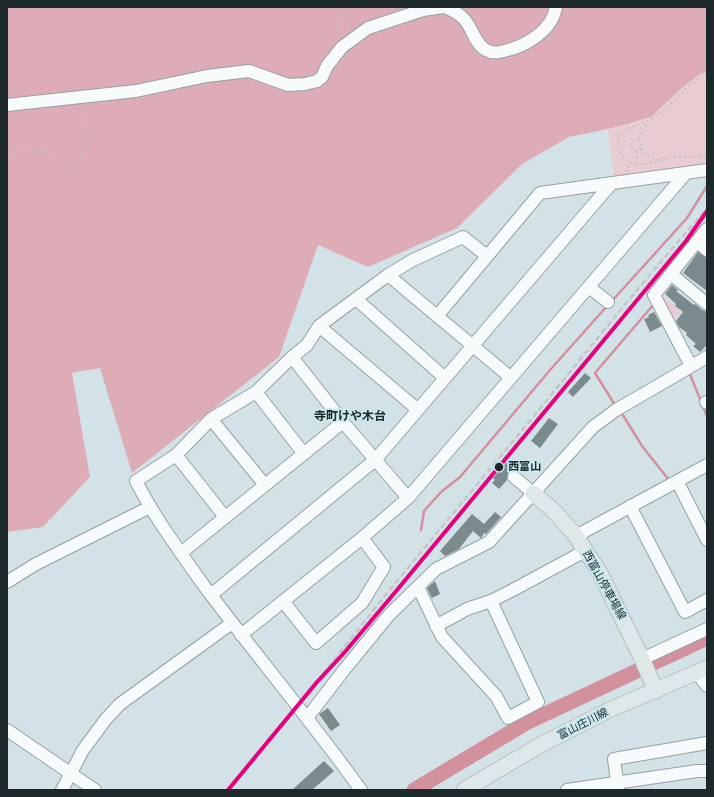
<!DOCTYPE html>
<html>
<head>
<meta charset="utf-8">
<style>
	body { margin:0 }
	#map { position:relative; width:714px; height:797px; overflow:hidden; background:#d2e2e6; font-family:Quicksand,sans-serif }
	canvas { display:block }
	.frame { position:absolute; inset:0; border:8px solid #1c282a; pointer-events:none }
</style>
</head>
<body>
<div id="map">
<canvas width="714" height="797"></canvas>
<div class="frame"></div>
</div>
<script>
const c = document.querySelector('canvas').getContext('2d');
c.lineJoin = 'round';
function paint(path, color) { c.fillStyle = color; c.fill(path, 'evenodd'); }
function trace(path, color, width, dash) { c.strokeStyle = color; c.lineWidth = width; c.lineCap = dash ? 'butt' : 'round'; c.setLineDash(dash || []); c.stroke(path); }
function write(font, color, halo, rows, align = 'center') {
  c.font = font + ' Quicksand,"Noto Sans JP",sans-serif'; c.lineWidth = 4; c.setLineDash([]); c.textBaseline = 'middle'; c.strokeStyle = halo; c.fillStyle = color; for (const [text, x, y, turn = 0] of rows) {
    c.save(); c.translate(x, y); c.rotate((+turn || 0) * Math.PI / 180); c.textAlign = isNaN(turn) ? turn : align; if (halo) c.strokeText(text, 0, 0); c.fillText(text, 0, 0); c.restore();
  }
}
paint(new Path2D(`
	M707 71V165L614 178 608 129 651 117 683 87 700 74Z
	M661 294 681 312 672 323 660 301Z`), '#e9cdd3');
paint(new Path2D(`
	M7 7H707V71L700 74 683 87 651 117 608 129 569 137 522 164 457 228 368 267 318 245 279 357 132 473 100 368 72 373 90 477 43 527 7 532Z`), '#deacb7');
trace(new Path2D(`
	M612 301 687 218 707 186
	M689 372 707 416
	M615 405 595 373 654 304V305
	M621 412 642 446 669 480
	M421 530 424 511 441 492 460 477 550 370 608 305`), '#d3919e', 2.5);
trace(new Path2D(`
	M414 790 526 723 707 638`), '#d3919e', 15);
paint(new Path2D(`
	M698 252 707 258V291L683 273Z
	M672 285 678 290 676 291 694 305 695 304 702 310 707 312V345L700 352 693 346 696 344 686 335 687 333 679 327 676 321 683 312 675 306 676 304 665 294Z
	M654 312 662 326 650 332 644 319 649 317 648 315Z
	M585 373 591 378 573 397 568 392Z
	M549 418 558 424 540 448 531 441Z
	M507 462 515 470 509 472 507 475V480L499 489 492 483 495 480 493 478Z
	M495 512 501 517 486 534 484 533 481 538 473 531 459 549 445 556 440 551 472 514 484 524Z
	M435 581 440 594 432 598 427 588Z
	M328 708 340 725 331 731 319 714Z
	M324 761 334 771 312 790H292Z`), '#7a8a8d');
const minor = new Path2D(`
	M445 7C452 10 460 14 465 20 473 30 475 44 486 50 491 53 499 53 504 51 526 46 552 31 556 7
	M7 105 136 91 207 76 249 71 288 85 305 84 317 81 322 77 327 66 342 47 368 28 423 10 443 7
	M697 241 707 250
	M671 274 707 304
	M388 275 510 377
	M589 287 608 302
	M356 299 445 378
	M438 315 540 193 707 170
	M319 326 417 409
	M292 357 343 422 408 498
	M691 366 654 295 707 229
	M256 392 304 454
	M706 402 707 403
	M211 419 265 485
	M176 455 225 517
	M514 477 533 493
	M677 481 707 540
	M630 506 685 612 707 600
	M576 536 707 465
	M181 553 343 422
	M7 582 36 564 150 507
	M418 587 442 637 496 696 508 718 538 702 491 601
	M211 595 375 460 611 184
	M283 601 316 643 362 603 384 567 362 538
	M436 626 467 609 491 601 511 591 585 551
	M241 635 362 538 408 498 686 173
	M642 659 707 629
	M697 673 707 686
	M307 718 344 670 389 615 436 569 489 542 593 427 616 410 707 357
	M7 730 95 790
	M618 789 614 759 707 743
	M62 790 83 750 106 719 120 704 232 623
	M361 790C310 719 254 653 202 583 179 550 154 517 136 481L176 455 211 419 256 392 292 357 307 345 319 326 388 275 413 260 463 237 487 256
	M567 790 697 771H707`);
const major = new Path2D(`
	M533 493 554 511 576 536 600 573 642 659 656 691
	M464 790 542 744 609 710 707 668`);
trace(minor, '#94a1a4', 14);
trace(major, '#b5bdbf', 17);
trace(new Path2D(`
	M340 37 336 19 350 7
	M707 74C689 82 677 99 662 111 658 114 654 118 649 120 641 125 628 126 621 133 617 137 617 144 619 150 631 175 654 160 674 157 681 156 688 158 695 157 699 156 703 155 707 154
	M638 139 641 131 647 124 646 122
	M631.5 145a5.5 5.5 0 1 1 11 0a5.5 5.5 0 1 1-11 0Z
	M640 149 649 156 659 160
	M637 151 638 165
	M7 155 26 148 43 150 72 162 82 159 88 144 87 105
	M627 172V168L631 163`), '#bac1c3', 1.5, [2, 3]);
trace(minor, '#f8fbfb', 12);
trace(major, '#dfe8e9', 15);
trace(new Path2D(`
	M317 682C385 593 458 508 529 422 588 350 645 278 707 209`), '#c2c7c7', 2.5, [6, 3]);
trace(new Path2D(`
	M228 790 317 682 344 653 392 596 686 241 707 211`), '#e5007d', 4);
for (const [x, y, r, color] of [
	[499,467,5,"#1c282a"]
]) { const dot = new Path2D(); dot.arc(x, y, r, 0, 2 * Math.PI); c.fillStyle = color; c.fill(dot); trace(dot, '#cae8ee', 1.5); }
write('bold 11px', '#1c282a', '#cae8ee', [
	["西富山",508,467]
], 'left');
write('11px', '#1c282a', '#cae8ee', [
	["西富山停車場線",604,585,61],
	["富山庄川線",583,724,-27]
]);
write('bold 12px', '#1c282a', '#cae8ee', [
	["寺町けや木台",350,416]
]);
</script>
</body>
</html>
